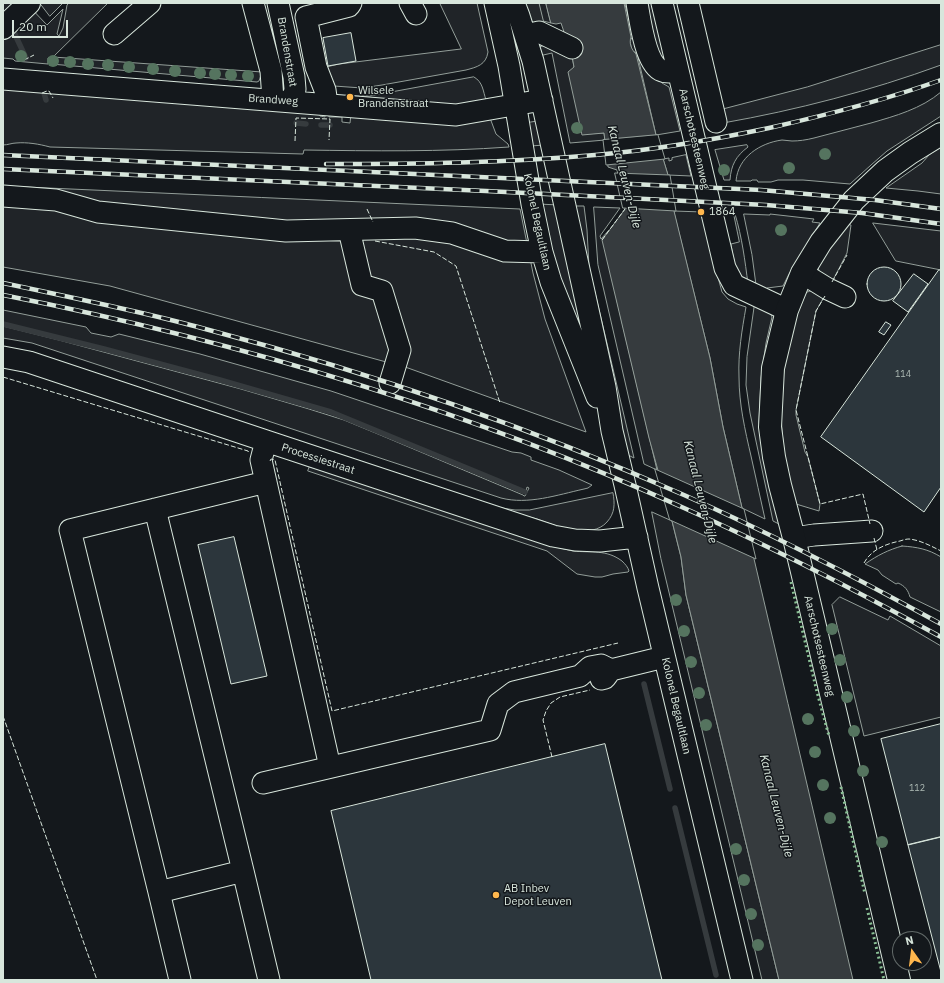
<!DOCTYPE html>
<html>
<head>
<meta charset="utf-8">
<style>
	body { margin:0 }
	#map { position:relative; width:944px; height:983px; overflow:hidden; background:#14181c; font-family:"IBM Plex Sans",sans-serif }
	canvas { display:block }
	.frame { position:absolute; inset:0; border:4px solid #d8e6dc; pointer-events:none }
	.north { position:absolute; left:892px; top:931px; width:40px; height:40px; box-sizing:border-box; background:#14181c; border:1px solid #626a69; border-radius:50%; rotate:346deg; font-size:11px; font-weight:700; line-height:16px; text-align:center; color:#d8e6dc }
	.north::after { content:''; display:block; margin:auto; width:14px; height:18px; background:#ffb74d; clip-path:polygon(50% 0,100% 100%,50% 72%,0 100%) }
	.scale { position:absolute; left:12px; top:20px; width:56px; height:18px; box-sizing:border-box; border:2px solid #d8e6dc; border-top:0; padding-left:5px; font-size:12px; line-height:14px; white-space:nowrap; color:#d8e6dc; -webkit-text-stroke:3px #14181c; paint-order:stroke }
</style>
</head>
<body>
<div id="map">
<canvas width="944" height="983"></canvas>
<div class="frame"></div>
<div class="north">N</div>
<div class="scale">20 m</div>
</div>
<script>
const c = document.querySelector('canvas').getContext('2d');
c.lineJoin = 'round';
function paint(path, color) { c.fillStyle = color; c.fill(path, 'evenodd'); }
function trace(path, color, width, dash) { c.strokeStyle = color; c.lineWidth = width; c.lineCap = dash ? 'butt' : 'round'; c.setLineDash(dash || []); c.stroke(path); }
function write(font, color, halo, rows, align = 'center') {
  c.font = font + ' "IBM Plex Sans",sans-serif'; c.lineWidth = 3; c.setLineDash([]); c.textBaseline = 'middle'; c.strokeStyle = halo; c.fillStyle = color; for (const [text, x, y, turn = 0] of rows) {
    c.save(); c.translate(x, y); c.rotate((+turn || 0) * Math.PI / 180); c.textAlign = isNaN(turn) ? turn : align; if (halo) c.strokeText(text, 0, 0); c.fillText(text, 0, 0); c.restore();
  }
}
const green = new Path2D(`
	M3 3H26L47 25 63 9 57 34 59 36 63 28 67 5 69 3H108L53 57 262 72 259 81 257 82 51 64V57L48 58V64L15 61 13 59 3 58Z
	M40 3H63L50 16Z
	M440 3H477L488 52C486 65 477 67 466 70L382 85 362 88 334 86 326 67 339 64 461 49Z
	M539 3H546L551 23 543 21Z
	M625 3H629L649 69 662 83 669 87 680 131 656 135 637 53 632 51 630 41 633 36Z
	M644 3H651L665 59 664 61H659Z
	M549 44 572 56 574 67 583 134 604 133 605 140 570 143 552 53 539 56 536 48Z
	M941 45V65C870 91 797 110 723 123L719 110 807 87Z
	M474 77C483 82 483 91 486 100L463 105H449L352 96H369Z
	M3 86 319 112 320 116 325 117V113H329V117H342V122L350 123 351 114 490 118 496 134 508 144 509 147C441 152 373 151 304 150L303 154 50 147C39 144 27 142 16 143 12 143 8 145 3 145Z
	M941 92V116L887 151 871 165 850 184 803 180H778L771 182H758L757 180H752L751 181H736C738 157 760 143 782 140 785 140 789 141 792 141 799 141 806 140 814 138 833 133 852 128 871 123 895 116 921 109 941 92Z
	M540 121 545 145 530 146 527 123Z
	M747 145 748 147C736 156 731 165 730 180H724L715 150Z
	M941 147V194L918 191 886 188 922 163 929 155Z
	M686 155 691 176 668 175 663 159 669 158V161L672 160V158Z
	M3 186 520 209 533 273 545 319 586 432 408 368 110 286 3 267Z
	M538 204 559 205 592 354 566 303Z
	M572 206H584L587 230 589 267 634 458 628 455Z
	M594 207 620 208 600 236 601 239 609 230 617 301 657 470 644 464 598 265Z
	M674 211 703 212 716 270 722 292 728 299 737 304 746 307C742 330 738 353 739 377 739 404 745 430 751 456 756 477 760 498 765 519L742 508 723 427 710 358Z
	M734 214H735C742 237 745 261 748 284 736 278 733 257 731 244L739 242Z
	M744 214 770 215V214L814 219 812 222 820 223 789 274 783 286 767 288V290L756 285 752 255Z
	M873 223 941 231V270L896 261Z
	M846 224 851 225 847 253 833 280 819 271 818 267 830 246Z
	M812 290 824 297 816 311 796 410V415L805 452 808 457 820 504 819 511 796 504C777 442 776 383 795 321 797 315 802 296 807 292 808 292 811 291 812 290Z
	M755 303 770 312 772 317 766 343 761 378 759 422 779 524 773 521 750 413 746 385 747 357Z
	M3 310 86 327 91 333 111 337 119 334 200 354 331 391 512 452 521 453 531 457V460L559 470 592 485 588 488 584 489C557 495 528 505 501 498L32 343 3 338V326L59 340 241 389 309 409 344 420 378 434 523 495 524 496H525L529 488 527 487 526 491 352 420 315 406 194 372 63 338 3 324Z
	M310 466 546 544C555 547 564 549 573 551 591 553 606 549 622 561 625 564 628 567 629 571L628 572 613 574 602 577H595L577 574 547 551 308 471Z
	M613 493C615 504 615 513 607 522 591 540 556 526 537 519 525 516 513 512 502 508L515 510H529Z
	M652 512 672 521 681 557 686 595 779 980H762L661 559Z
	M902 546C917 547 928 549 941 557V612L910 597C908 590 905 586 898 583L896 584 882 575 878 570 865 564C878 555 888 550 902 546Z
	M840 597 888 620 890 616 941 646V717L864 736 832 605Z`);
paint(green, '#202428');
trace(green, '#939e99', 1);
const parking = new Path2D(`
	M519 3H539L549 44 535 48Z`);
paint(parking, '#24282b');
trace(parking, '#939e99', 1);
const water = new Path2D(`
	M546 3H624L631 37C629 43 631 49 636 54L656 135 668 175 674 211 710 358 723 427 853 980H779L686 595 681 557 672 521 649 438 602 240 625 209 617 170 608 167 604 133 582 135 568 72 574 67 572 56 561 23 556 24 551 23Z`);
paint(water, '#363b3e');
trace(water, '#939e99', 1);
const pier = new Path2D(`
	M658 135 665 159 606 165 603 140Z
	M615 173 670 175 676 211 623 208Z
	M655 469 744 509 756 559 670 520Z`);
paint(pier, '#14181c');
trace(pier, '#939e99', 1);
trace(new Path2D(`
	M11 26 26 58
	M44 93 46 100
	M296 123 306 124
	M321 125H330
	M3 324 104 349 220 380 331 412 525 492
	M644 684 670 789
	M675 808 716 975`), '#363b3e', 5.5);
const building = new Path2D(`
	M351 33 356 61 328 66 323 38Z
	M867 284a17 17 0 1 1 34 0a17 17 0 1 1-34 0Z
	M939 270H941V487L924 512 821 437Z
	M914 274 928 284 908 312 893 301Z
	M886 322 891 325 884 335 879 332Z
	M234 537 267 676 231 684 198 545Z
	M941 724V837L908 845 881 739Z
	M605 744 662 980H371L331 811Z
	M941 837V972L908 845Z`);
paint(building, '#2c363c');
trace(building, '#d8e6dc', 1);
const minor = new Path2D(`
	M253 3 271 71 273 100
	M278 3 294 77 295 89 293 101
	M410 3 416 14
	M495 3 509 66 532 204 542 252 551 282 597 397
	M514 3 519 16 533 61 605 387 612 431 625 485 648 588 742 980
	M637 3C640 20 645 61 660 70 666 73 672 72 678 71
	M662 3 725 268 734 285 787 310
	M688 3 716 122
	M114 34 150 3
	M525 35 539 32 572 48
	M3 79 456 115 542 100
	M327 104 325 90 316 67 306 17 349 6 351 3
	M3 196 56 200 98 212 286 231 415 228 452 233 505 251 542 252
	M349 230 362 285 382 291 400 350 390 383
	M802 273 828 289 845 297
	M3 357 29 362 266 441 553 536 575 540 600 541 637 537
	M266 441 261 460 330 767
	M155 509 243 871 159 892 70 530 266 482
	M794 538 814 535 872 531
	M601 679 605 678 611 670 664 657
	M263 783 490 730 498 704 514 692 580 676 590 667 601 665 611 670
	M243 871 269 980
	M159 892 180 980`);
const major = new Path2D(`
	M899 980 794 538 780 485 774 457 770 427 773 368 787 310 802 273 821 242 854 200 885 171 910 153 941 134`);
const highway = new Path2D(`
	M3 28 29 3`);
trace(minor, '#d8e6dc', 23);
trace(major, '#d8e6dc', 24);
trace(highway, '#d8e6dc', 24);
trace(minor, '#14181c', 21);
trace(major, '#14181c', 22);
trace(highway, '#14181c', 22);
const rail = new Path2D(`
	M3 155 761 190 875 200 941 209
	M326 164C415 164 506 163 595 155 654 150 712 140 769 128 827 115 885 100 941 80
	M3 169 486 191 766 205 862 213 941 224
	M3 283C51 293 98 303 146 314 167 319 188 324 209 330 372 373 531 428 684 495 772 534 857 578 941 624
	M3 295C237 341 467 410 684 508 772 547 857 591 941 637`);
trace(rail, '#d8e6dc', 4.5);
trace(rail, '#14181c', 3, [9]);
trace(new Path2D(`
	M791 582 817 692 829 736
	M841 787 865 894
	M867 908 884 980`), '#8ac095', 3, [2, 3]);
trace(new Path2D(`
	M24 60 34 55
	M42 93 47 91H49L53 98
	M295 141 296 118 330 119 329 140
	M367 209 373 222
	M602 240 625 209
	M375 241 434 252 456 266 500 403
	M832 282 847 255
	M825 296 816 311 796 410 820 504 863 494 870 524
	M3 377 248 451 249 453
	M270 461 271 459 275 460 332 711 618 643
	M874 538 877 550
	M864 563C871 550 885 544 900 541 903 540 906 539 909 539 920 540 931 546 941 551
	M3 716 97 980
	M552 757 543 720 546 711 551 703 560 697 590 690`), '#d8e6dc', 1, [5, 2]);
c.fillStyle = '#55745f';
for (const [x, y] of [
	[21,56],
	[53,61],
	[70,62],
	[88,64],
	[108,65],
	[129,67],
	[153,69],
	[175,71],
	[200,73],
	[215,74],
	[231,75],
	[248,76],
	[577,128],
	[825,154],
	[789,168],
	[724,170],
	[781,230],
	[676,600],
	[832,629],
	[684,631],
	[840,660],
	[691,662],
	[699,693],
	[847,697],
	[808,719],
	[706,725],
	[854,731],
	[815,752],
	[863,771],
	[823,785],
	[830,818],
	[882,842],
	[736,849],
	[744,880],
	[751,914],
	[758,945]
]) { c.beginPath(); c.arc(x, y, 6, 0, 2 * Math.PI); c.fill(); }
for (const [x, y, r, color] of [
	[350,97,4,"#ffb74d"],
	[701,212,4,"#ffb74d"],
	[496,895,4,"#ffb74d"]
]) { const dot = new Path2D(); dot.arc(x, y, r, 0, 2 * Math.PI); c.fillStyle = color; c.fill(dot); trace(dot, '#14181c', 1.5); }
write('9px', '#adbab4', null, [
	["114",903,374],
	["112",917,788]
]);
write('11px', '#d8e6dc', '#14181c', [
	["Brandenstraat",287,52,80],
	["Brandweg",273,100,4],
	["Aarschotsesteenweg",694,139,77],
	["Kolonel Begaultlaan",537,222,78],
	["Processiestraat",318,459,18],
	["Aarschotsesteenweg",819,646,77],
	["Kolonel Begaultlaan",676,706,77]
]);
write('11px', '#d8e6dc', '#14181c', [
	["Wilsele",358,91],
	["Brandenstraat",358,104],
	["1864",709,212],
	["AB Inbev",504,889],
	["Depot Leuven",504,902]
], 'left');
write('italic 12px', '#d8e6dc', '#14181c', [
	["Kanaal Leuven-Dijle",624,177,76],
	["Kanaal Leuven-Dijle",700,492,76],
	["Kanaal Leuven-Dijle",776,806,76]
]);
</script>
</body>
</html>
